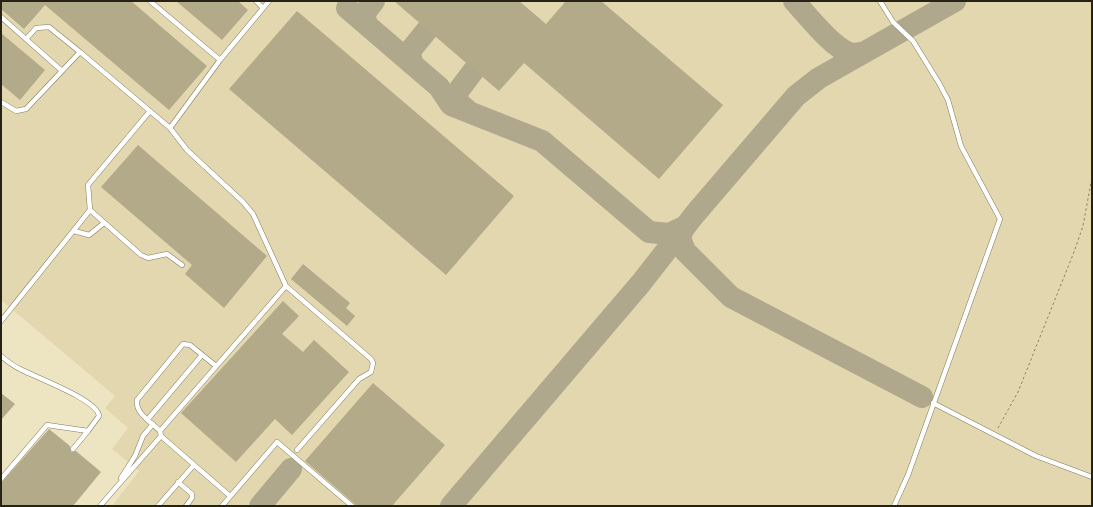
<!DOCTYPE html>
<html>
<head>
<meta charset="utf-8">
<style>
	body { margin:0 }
	#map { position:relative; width:1093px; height:507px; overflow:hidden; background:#ede4c2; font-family:"Varela Round",sans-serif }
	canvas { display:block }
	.frame { position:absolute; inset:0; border:2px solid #262216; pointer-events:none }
</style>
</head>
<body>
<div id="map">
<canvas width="1093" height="507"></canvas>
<div class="frame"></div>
</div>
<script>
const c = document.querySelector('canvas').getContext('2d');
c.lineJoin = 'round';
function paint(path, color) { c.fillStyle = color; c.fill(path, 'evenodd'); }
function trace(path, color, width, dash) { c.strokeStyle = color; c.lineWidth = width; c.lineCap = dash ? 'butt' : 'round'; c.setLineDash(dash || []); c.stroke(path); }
paint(new Path2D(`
	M1 1H1092V506H112L139 471 112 449 128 428 105 408 115 396 1 300Z`), '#e3d7af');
trace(new Path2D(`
	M794 1C808 16 831 46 849 53 855 55 860 53 865 52
	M347 8 439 87 451 105 542 141 649 232 669 234 684 227
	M367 25 364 14 374 1
	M412 64 410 51 427 30
	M469 112 459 103 456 94 474 70
	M684 227 680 238 685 251 731 297 922 397
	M260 506 291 469
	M451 506 641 283 695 214 796 96 819 78 955 1`), '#afa88c', 22);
paint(new Path2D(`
	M1 1H131L207 66 169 110 45 5 24 29 1 9Z
	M176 1H238L248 10 222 40Z
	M394 1H519L546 24 566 1H601L723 105 659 179 524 63 499 91Z
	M297 11 514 196 446 275 229 89Z
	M1 33 45 70 20 100 1 84Z
	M138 145 267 256 224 308 185 274 192 265 101 187Z
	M303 264 350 303 346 308 355 316 347 326 291 279Z
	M283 301 299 316 282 334 303 352 314 340 349 372 292 435 275 419 236 462 181 413Z
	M373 383 445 445 392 506H357L305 461Z
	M1 393 15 404 1 420Z
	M49 429 70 446 71 452 76 451 101 472 73 506H1V483Z`), '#b3aa8a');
const lane = new Path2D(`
	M150 1 220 60
	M256 1 263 8
	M880 1 893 22 913 41 939 83 948 100 961 146 1000 219 908 475 894 506
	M1 17 61 70
	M27 38 36 28 49 27 80 52
	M1 102 16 111 26 109 80 52 170 128 220 60 269 1
	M170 128 187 150 243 202 253 214 286 286
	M90 210 141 255 148 258 167 254 182 265
	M74 231 89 235 104 223
	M1 321 90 210 88 185 150 111
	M1 356C7 361 13 366 20 369 35 377 98 400 99 416L88 431
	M216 366 190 345 183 344 137 400C135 413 151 422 160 431L161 436 230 496
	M933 403 1036 456 1092 477
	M148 419 202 355
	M160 431 286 286 371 359 373 363 371 372 359 379 297 450
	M121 478 135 456 143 436 153 424
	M1 479 47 425 88 431 73 449
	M178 482 192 494V498L186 506
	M100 506 161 436
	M158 506 194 465
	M222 506 277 442 352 506`);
trace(lane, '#857c5e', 5.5);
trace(new Path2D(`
	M998 428 1018 392 1074 252 1083 226 1092 177`), '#8a846d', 1, [2.5, 2.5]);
trace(lane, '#fff', 4.5);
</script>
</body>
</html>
